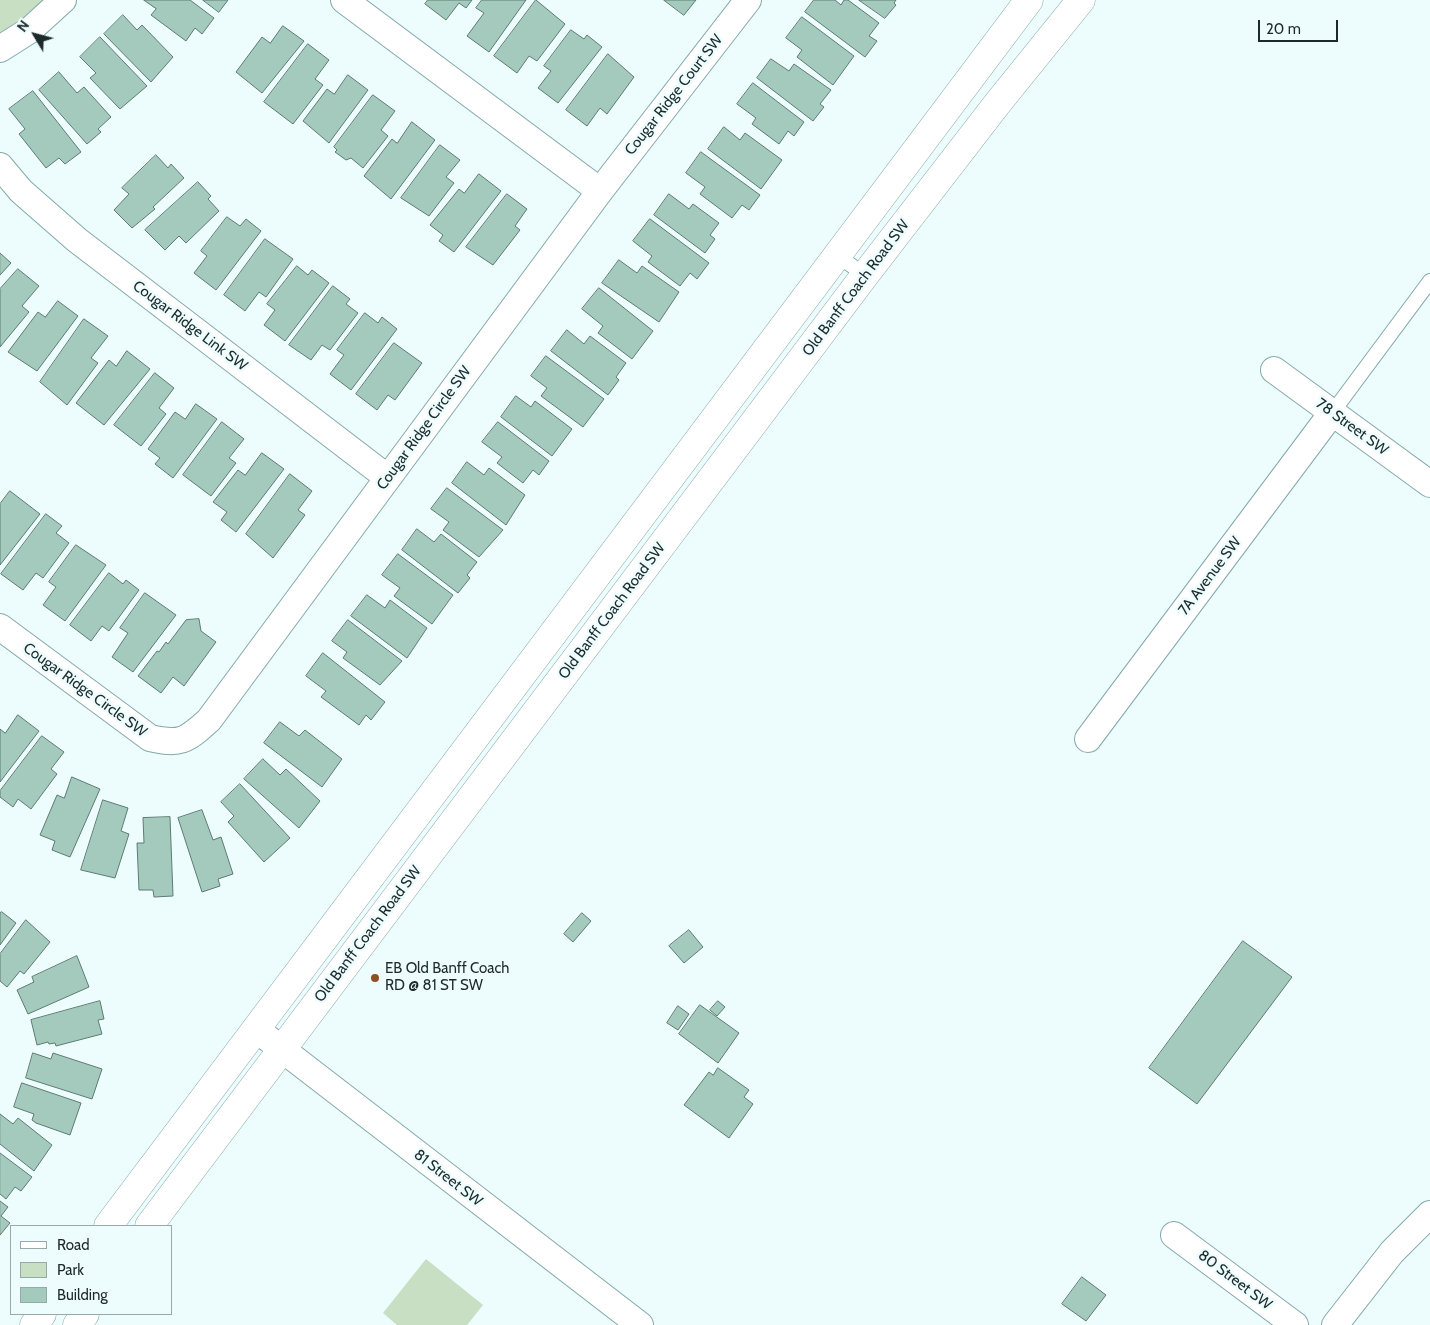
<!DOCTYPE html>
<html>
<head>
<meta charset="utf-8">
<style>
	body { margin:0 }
	#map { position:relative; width:1430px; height:1325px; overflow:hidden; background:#edfcfd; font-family:Cabin,sans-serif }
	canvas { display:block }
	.legend { position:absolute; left:10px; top:1225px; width:162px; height:90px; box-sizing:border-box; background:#edfcfd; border:1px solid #99a8a9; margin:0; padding:6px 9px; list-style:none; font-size:15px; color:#1c2a2c }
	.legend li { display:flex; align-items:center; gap:10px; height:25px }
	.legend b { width:25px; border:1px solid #99a8a9 }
	.north { position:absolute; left:10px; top:10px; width:50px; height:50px; -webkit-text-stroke:4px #edfcfd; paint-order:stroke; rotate:307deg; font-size:14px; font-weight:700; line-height:20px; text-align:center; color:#1c2a2c }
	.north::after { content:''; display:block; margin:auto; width:18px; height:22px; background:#1c2a2c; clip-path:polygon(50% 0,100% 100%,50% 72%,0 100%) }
	.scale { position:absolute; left:1258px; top:20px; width:80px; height:22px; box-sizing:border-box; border:2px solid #1c2a2c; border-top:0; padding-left:6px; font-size:15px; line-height:18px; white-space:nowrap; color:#1c2a2c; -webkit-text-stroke:4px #edfcfd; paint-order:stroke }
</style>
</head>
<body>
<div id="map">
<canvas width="1430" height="1325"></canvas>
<ul class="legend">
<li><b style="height:6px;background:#fff"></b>Road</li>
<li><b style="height:14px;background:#c8dfc4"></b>Park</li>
<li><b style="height:14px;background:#a3cabc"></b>Building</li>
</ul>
<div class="north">N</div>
<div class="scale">20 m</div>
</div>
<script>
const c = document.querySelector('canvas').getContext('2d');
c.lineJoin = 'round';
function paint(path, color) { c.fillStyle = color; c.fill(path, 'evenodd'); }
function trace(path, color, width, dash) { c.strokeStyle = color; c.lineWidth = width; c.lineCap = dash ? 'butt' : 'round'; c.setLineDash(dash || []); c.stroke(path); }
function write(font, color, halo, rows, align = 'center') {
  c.font = font + ' Cabin,sans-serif'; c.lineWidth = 5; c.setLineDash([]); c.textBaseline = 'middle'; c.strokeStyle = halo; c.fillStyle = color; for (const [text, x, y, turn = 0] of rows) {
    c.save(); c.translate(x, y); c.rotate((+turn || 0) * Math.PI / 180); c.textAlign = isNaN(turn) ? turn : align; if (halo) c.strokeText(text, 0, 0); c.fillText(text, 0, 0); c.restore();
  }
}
paint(new Path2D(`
	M0 0H77L65 11 0 56Z
	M426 1259 483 1305 467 1325H397L383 1313Z`), '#c8dfc4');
const building = new Path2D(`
	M144 0H190L214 18 202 34 195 28 186 41 151 15 156 9Z
	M203 0H228L219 12Z
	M428 0H472L466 8 459 3 446 20 425 4Z
	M482 0H526L489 52 467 36 484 13 476 8Z
	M536 0 565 24 537 61 529 56 517 73 494 56Z
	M664 0H696L684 15Z
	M814 0H835L841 5 844 0H848L879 23 869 36 877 41 865 57 805 12Z
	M859 0H896L894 3 896 5 885 18Z
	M123 15 137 30 142 25 173 57 151 82 104 34Z
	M802 17 854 56 833 85 797 57 802 50 786 38Z
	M283 26 304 41 262 93 236 72 262 37 270 43Z
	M571 30 584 39 587 35 602 47 558 103 538 88 551 71 544 66Z
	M100 37 147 86 120 109 90 78 96 73 80 57Z
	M308 44 329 60 315 79 323 85 293 124 264 102Z
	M608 54 634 77 607 114 600 108 587 126 566 110Z
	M771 59 789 71 794 64 831 90 820 104 824 107 813 121 757 78Z
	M59 72 77 93 84 87 111 117 98 129 101 132 87 144 39 90Z
	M348 75 368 90 329 143 303 121 327 89 334 94Z
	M753 83 804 122 794 136 788 131 779 144 752 124 756 118 737 104Z
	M33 91 81 152 65 164 59 158 46 168 19 134 25 129 9 109Z
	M373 95 395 111 381 130 388 136 363 168 351 158 346 160 335 152 337 150 334 147Z
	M412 122 435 140 391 199 364 176 392 139 397 143Z
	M724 127 740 140 745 133 782 160 761 189 708 149Z
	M440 145 460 160 446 177 454 183 429 216 401 198Z
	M701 152 760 195 749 210 742 205 732 218 700 194 705 187 686 173Z
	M156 155 168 168 171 164 184 178 153 207 155 209 132 228 114 210 129 194 122 188Z
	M479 174 501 191 454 252 439 241 443 235 430 225 459 189 464 193Z
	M198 182 211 196 208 199 219 211 186 243 179 236 165 250 145 230Z
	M507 194 527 209 515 226 520 230 493 265 466 247Z
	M669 194 689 209 693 204 719 223 710 235 715 239 705 253 654 215Z
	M227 217 240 226 246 219 261 231 216 290 194 273 207 256 201 251Z
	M650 219 709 263 697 279 690 273 680 286 648 262 652 256 633 241Z
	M265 239 293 259 266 297 259 292 245 311 224 295Z
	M0 253 11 263 0 275Z
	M619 260 637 273 642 266 679 292 659 322 602 283Z
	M297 266 308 275 312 270 329 283 285 341 264 325 275 310 267 304Z
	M18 269 39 286 22 306 29 312 0 347V289Z
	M333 286 350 299 346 304 358 313 330 350 322 345 311 360 289 345Z
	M599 288 653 331 632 359 598 333 603 326 582 309Z
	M58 301 78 316 37 371 8 352 38 312 45 317Z
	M365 313 378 323 382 317 397 329 351 390 330 374 344 355 337 350Z
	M84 319 108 336 91 358 98 363 67 405 40 382Z
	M567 330 584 344 590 336 626 363 616 377 619 380 608 395 551 351Z
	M394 343 422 363 395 400 388 395 377 410 356 394Z
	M127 351 150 369 104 425 76 403 109 360 116 366Z
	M546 356 604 399 583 427 541 396 547 388 531 376Z
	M155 373 174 388 159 408 166 414 141 446 114 425Z
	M516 396 531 407 535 401 572 429 552 456 501 417Z
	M196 404 217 419 173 478 155 464 160 458 148 449 175 412 185 419Z
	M222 422 244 439 229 458 236 463 211 496 183 475Z
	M498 422 549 461 539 475 533 470 523 483 497 463 502 457 482 442Z
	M262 453 284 469 236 532 221 520 227 512 213 502 238 470 245 475Z
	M467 462 484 475 489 468 525 495 506 525 452 483Z
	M290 474 312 491 298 510 305 515 273 558 246 534Z
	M447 488 503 530 479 557 443 530 449 522 431 509Z
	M10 491 40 514 0 565V504Z
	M46 514 62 526 56 533 69 543 43 578 36 573 23 590 1 574Z
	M417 529 434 542 441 534 477 562 467 575 470 578 458 593 402 550Z
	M76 545 106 565 65 621 43 605 56 587 49 582Z
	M398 554 453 595 432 624 394 596 400 588 382 575Z
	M109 573 123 584 126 580 139 590 109 631 102 626 91 641 70 625Z
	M145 593 176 615 133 672 112 657 128 633 120 628Z
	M367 595 385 608 390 600 427 628 407 658 351 616Z
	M199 619 201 631 216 642 184 686 173 677 161 693 138 676 157 651 159 652 166 642 168 644 186 620Z
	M348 620 402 661 380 685 343 658 347 652 332 641Z
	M323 653 385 702 371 720 366 715 359 725 321 697 326 691 306 676Z
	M18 715 39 731 0 782V729L5 733Z
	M280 722 299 736 305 730 342 759 322 787 264 743Z
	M42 736 64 752 51 769 57 774 31 809 18 799 13 807 0 797V791Z
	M263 759 280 775 286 769 320 801 299 828 244 779Z
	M72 777 100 789 70 857 52 850 55 841 40 835 57 795 64 798Z
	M240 784 290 838 264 862 228 822 234 816 221 802Z
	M103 800 128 808 121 831 129 834 115 878 81 870Z
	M202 810 213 840 221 837 233 874 218 879 220 886 202 892 178 818Z
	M170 817 173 896 154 897 153 890H139L137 843H144L143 818Z
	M2 912 16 923 0 945V913Z
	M582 913 591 921 573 942 564 934Z
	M26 920 50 942 24 974 20 971 7 987 0 981V954Z
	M689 930 703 947 684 963 669 946Z
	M1243 941 1292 977 1197 1104 1149 1068Z
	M77 956 89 987 28 1014 17 990 34 982 32 977Z
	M100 1001 104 1019 98 1020 102 1034 56 1046 55 1043 49 1044 48 1042 37 1045 31 1020Z
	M718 1001 725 1007 717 1016 710 1010Z
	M700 1005 739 1033 718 1063 679 1034Z
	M678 1006 689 1014 678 1030 667 1023Z
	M33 1053 51 1059 53 1053 102 1069 92 1099 26 1078Z
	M718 1068 749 1090 744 1097 753 1104 729 1138 684 1105 709 1072 713 1075Z
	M22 1083 81 1103 70 1135 36 1123 32 1120 34 1114 14 1107Z
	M0 1114 13 1124 18 1118 52 1145 34 1171 0 1144Z
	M0 1153 32 1177 21 1191 15 1187 6 1199 0 1194Z
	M0 1201 8 1207 1 1216 10 1223 0 1235Z
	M1082 1277 1106 1295 1086 1321 1062 1304Z`);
paint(building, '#a3cabc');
trace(building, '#5d7c71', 1);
const lane = new Path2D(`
	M838 256 865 275
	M1332 413 1430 281`);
const street = new Path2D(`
	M344 0 600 191
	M0 49 30 30 63 0
	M0 166 21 191 77 240 388 478
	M1274 370 1430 484
	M0 627 150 738C180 745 186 741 209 720L600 191 748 0
	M1088 739 1332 413
	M257 1030 640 1325
	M1174 1235 1295 1325
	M1335 1325 1392 1252 1430 1214`);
const secondary = new Path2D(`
	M108 1226 1029 0
	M149 1226 865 275 997 104 1081 0
	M34 1325 42 1314
	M77 1325 85 1314`);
trace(lane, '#84a9ab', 16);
trace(street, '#84a9ab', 28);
trace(secondary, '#84a9ab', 29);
trace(lane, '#fff', 14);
trace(street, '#fff', 26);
trace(secondary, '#fff', 28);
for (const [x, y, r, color] of [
	[375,978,5,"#934d24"]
]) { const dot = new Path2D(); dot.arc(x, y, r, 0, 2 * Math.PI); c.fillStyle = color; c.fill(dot); trace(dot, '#edfcfd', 2); }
write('15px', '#1c2a2c', '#edfcfd', [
	["Cougar Ridge Court SW",674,95,-52],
	["Old Banff Coach Road SW",856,288,-53],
	["Cougar Ridge Link SW",190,326,37],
	["78 Street SW",1352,427,36],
	["Cougar Ridge Circle SW",424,428,-54],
	["7A Avenue SW",1210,576,-53],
	["Old Banff Coach Road SW",612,611,-53],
	["Cougar Ridge Circle SW",85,690,36],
	["Old Banff Coach Road SW",368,934,-53],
	["81 Street SW",448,1178,38],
	["80 Street SW",1235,1280,37]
]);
write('15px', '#1c2a2c', '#edfcfd', [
	["EB Old Banff Coach",385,969],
	["RD @ 81 ST SW",385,986]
], 'left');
</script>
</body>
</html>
